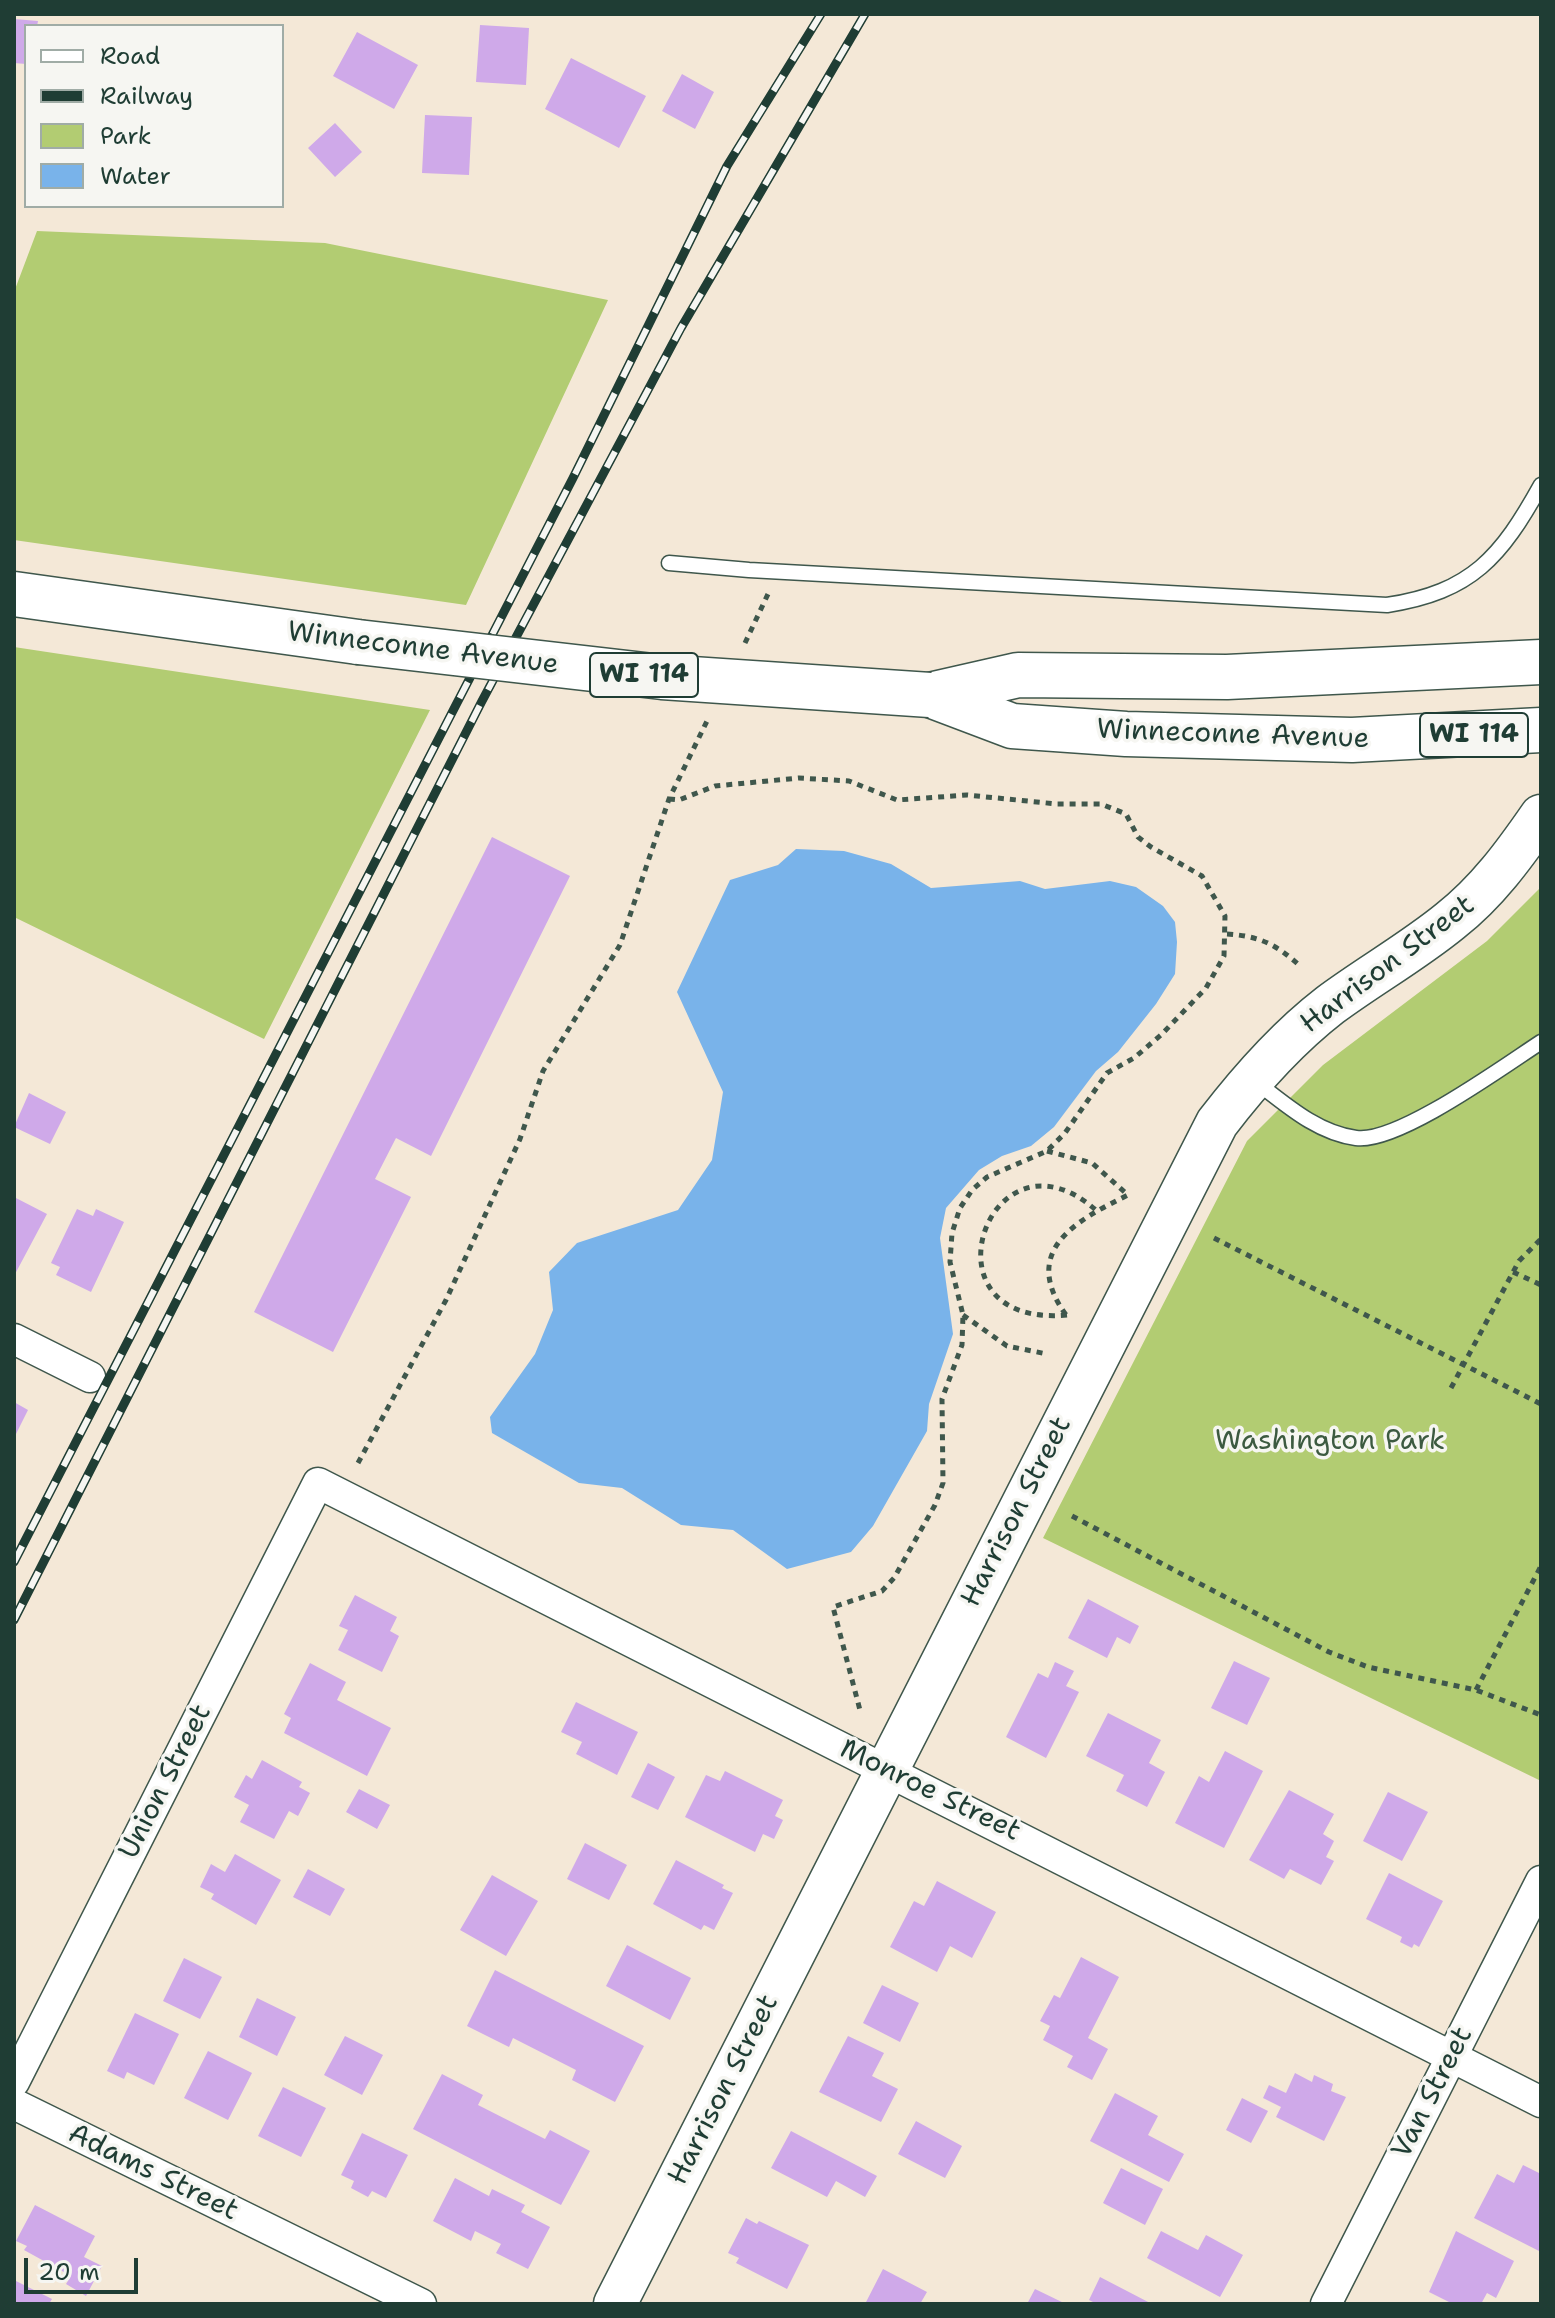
<!DOCTYPE html>
<html>
<head>
<meta charset="utf-8">
<style>
	body { margin:0 }
	#map { position:relative; width:1555px; height:2318px; overflow:hidden; background:#f4e8d7; font-family:"Shantell Sans",sans-serif }
	canvas { display:block }
	.frame { position:absolute; inset:0; border:16px solid #1f3d34; pointer-events:none }
	.legend { position:absolute; left:24px; top:24px; width:260px; height:184px; box-sizing:border-box; background:#f6f6f2; border:2px solid #a0aca6; margin:0; padding:10px 14px; list-style:none; font-size:24px; color:#1f3d34 }
	.legend li { display:flex; align-items:center; gap:16px; height:40px }
	.legend b { width:40px; border:2px solid #a0aca6 }
	.scale { position:absolute; left:24px; top:2258px; width:114px; height:36px; box-sizing:border-box; border:4px solid #1f3d34; border-top:0; padding-left:10px; font-size:24px; line-height:28px; white-space:nowrap; color:#1f3d34; -webkit-text-stroke:6px #f6f6f2; paint-order:stroke }
</style>
</head>
<body>
<div id="map">
<canvas width="1555" height="2318"></canvas>
<div class="frame"></div>
<ul class="legend">
<li><b style="height:10px;background:#fff"></b>Road</li>
<li><b style="height:10px;background:#1f3d34"></b>Railway</li>
<li><b style="height:22px;background:#b2cc72"></b>Park</li>
<li><b style="height:22px;background:#79b3ea"></b>Water</li>
</ul>
<div class="scale">20 m</div>
</div>
<script>
const c = document.querySelector('canvas').getContext('2d');
c.lineJoin = 'round';
function paint(path, color) { c.fillStyle = color; c.fill(path, 'evenodd'); }
function trace(path, color, width, dash) { c.strokeStyle = color; c.lineWidth = width; c.lineCap = dash ? 'butt' : 'round'; c.setLineDash(dash || []); c.stroke(path); }
function write(font, color, halo, rows, align = 'center') {
  c.font = font + ' "Shantell Sans",sans-serif'; c.lineWidth = 7; c.setLineDash([]); c.textBaseline = 'middle'; c.strokeStyle = halo; c.fillStyle = color; for (const [text, x, y, turn = 0] of rows) {
    c.save(); c.translate(x, y); c.rotate((+turn || 0) * Math.PI / 180); c.textAlign = isNaN(turn) ? turn : align; if (halo) c.strokeText(text, 0, 0); c.fillText(text, 0, 0); c.restore();
  }
}
paint(new Path2D(`
	M37 231 325 243 608 300 466 605 14 540V292Z
	M14 647 430 710 264 1039 14 917Z
	M1541 887V1781L1043 1538 1247 1141 1323 1065 1487 941Z`), '#b2cc72');
paint(new Path2D(`
	M796 849 844 851 891 864 931 888 1020 881 1045 889 1110 881 1136 887 1163 906 1175 922 1177 942 1175 974 1156 1004 1118 1052 1096 1071 1054 1127 1031 1146 1002 1156 979 1170 946 1208 940 1238 953 1334 929 1404 927 1431 873 1526 851 1552 787 1569 733 1530 681 1525 622 1488 579 1483 492 1433 490 1417 535 1354 553 1310 549 1272 577 1243 678 1210 712 1160 723 1092 677 992 730 880 778 865Z`), '#79b3ea');
paint(new Path2D(`
	M14 19 38 21 37 26H26V64L14 63Z
	M480 25 529 28 526 85 476 82Z
	M357 32 418 65 394 109 333 76Z
	M571 58 646 96 619 148 545 109Z
	M682 74 714 92 695 129 662 111Z
	M425 115 472 117 469 175 422 173Z
	M335 123 362 152 335 177 308 148Z
	M492 837 570 876 431 1156 396 1138 375 1179 411 1197 333 1352 254 1312Z
	M29 1093 66 1112 50 1144 14 1127Z
	M14 1197 47 1214 14 1276Z
	M77 1209 93 1216 96 1209 124 1222 91 1292 56 1275 60 1267 51 1263Z
	M14 1402 28 1410 14 1438Z
	M355 1595 397 1617 390 1631 399 1636 382 1672 338 1650 348 1630 339 1626Z
	M1088 1599 1139 1626 1130 1644 1117 1637 1107 1658 1068 1638Z
	M1234 1661 1270 1678 1247 1725 1211 1708Z
	M1055 1662 1074 1671 1066 1686 1079 1692 1046 1758 1006 1737 1038 1673 1048 1678Z
	M310 1663 346 1682 337 1700 391 1728 367 1776 284 1733 291 1718 284 1714Z
	M576 1702 638 1732 617 1775 576 1754 582 1742 561 1732Z
	M1108 1713 1161 1740 1149 1763 1165 1772 1147 1807 1116 1791 1124 1775 1086 1756Z
	M1225 1751 1263 1771 1224 1848 1175 1823 1199 1776 1209 1782Z
	M262 1760 302 1782 299 1787 310 1793 298 1816 289 1811 274 1839 240 1822 249 1805 234 1797 246 1775 252 1779Z
	M648 1763 675 1777 658 1810 631 1797Z
	M725 1771 783 1800 775 1816 783 1820 774 1839 763 1834 755 1852 685 1817 706 1775 720 1781Z
	M359 1789 390 1805 377 1829 346 1812Z
	M1289 1790 1334 1814 1323 1834 1334 1841 1326 1857 1334 1861 1321 1885 1290 1869 1284 1879 1249 1860Z
	M1388 1792 1428 1812 1402 1861 1363 1841Z
	M585 1843 627 1865 609 1900 567 1879Z
	M235 1854 281 1880 256 1925 211 1899 214 1894 200 1887 211 1864 225 1872Z
	M676 1860 724 1885 722 1888 733 1893 714 1930 704 1925 701 1930 653 1904Z
	M308 1869 345 1889 330 1916 293 1897Z
	M1389 1873 1443 1901 1419 1947 1414 1944 1412 1948 1400 1942 1402 1937 1366 1919Z
	M492 1875 538 1901 506 1956 460 1930Z
	M937 1881 996 1912 972 1958 950 1946 937 1972 890 1947 914 1901 924 1906Z
	M627 1945 691 1978 670 2020 606 1986Z
	M1081 1957 1119 1977 1088 2038 1108 2049 1092 2080 1067 2067 1073 2056 1043 2040 1050 2026 1040 2021 1054 1995 1060 1998Z
	M184 1958 222 1977 200 2019 163 2001Z
	M495 1970 644 2046 615 2102 572 2080 576 2070 513 2038 509 2047 467 2026Z
	M882 1985 919 2003 900 2042 863 2023Z
	M257 1998 296 2017 277 2056 239 2037Z
	M135 2013 179 2034 154 2085 127 2072 124 2079 107 2071Z
	M345 2036 383 2055 362 2095 324 2075Z
	M848 2036 884 2053 872 2076 898 2089 881 2122 819 2092Z
	M208 2051 252 2073 228 2120 184 2098Z
	M1295 2073 1312 2082 1314 2075 1333 2084 1331 2091 1346 2097 1324 2141 1276 2117 1281 2107 1263 2098 1269 2085 1286 2093Z
	M442 2074 483 2095 478 2105 545 2139 550 2130 590 2151 561 2205 413 2129Z
	M283 2087 326 2108 301 2157 258 2136Z
	M1115 2093 1158 2116 1148 2135 1184 2154 1169 2182 1090 2141Z
	M1242 2098 1268 2111 1251 2143 1226 2130Z
	M916 2121 962 2146 945 2178 898 2154Z
	M791 2131 877 2176 865 2197 836 2181 827 2197 771 2168Z
	M362 2133 408 2155 386 2198 372 2191 368 2197 351 2188 354 2181 341 2175Z
	M1523 2165 1541 2174V2252L1474 2218 1497 2174 1514 2183Z
	M1121 2168 1163 2189 1145 2225 1103 2203Z
	M455 2178 489 2196 492 2189 525 2205 521 2212 550 2227 528 2269 496 2253 501 2244 475 2231 471 2241 433 2221Z
	M35 2205 95 2236 84 2257 102 2266 86 2296 66 2284 71 2276 24 2250 27 2246 16 2241Z
	M746 2218 757 2224 759 2221 809 2245 787 2289 736 2263 739 2258 728 2253Z
	M1161 2231 1198 2250 1206 2235 1243 2255 1220 2297 1147 2258Z
	M1456 2231 1514 2261 1496 2298 1487 2293 1481 2304H1453L1429 2292Z
	M883 2269 927 2292 920 2304H865Z
	M1100 2277 1152 2304H1097L1089 2300Z
	M14 2280 52 2299 49 2304H14Z
	M1035 2289 1066 2304H1027Z`), '#cfa9e9');
const lane = new Path2D(`
	M669 563 749 570 1387 605C1472 592 1501 557 1541 485
	M1255 1081C1285 1104 1317 1133 1356 1138 1397 1144 1504 1066 1541 1042`);
const street = new Path2D(`
	M14 1339 90 1377
	M14 2082 318 1483 1541 2102
	M14 2104 421 2304
	M1326 2304 1541 1881`);
const secondary = new Path2D(`
	M615 2304 1217 1123C1250 1080 1286 1039 1330 1005 1369 976 1412 952 1450 921 1487 892 1514 855 1541 816`);
const primary = new Path2D(`
	M14 594 358 642
	M930 695 1012 726 1126 734 1352 740 1541 730
	M930 695 1018 675 1227 677 1541 662`);
trace(lane, '#3f574c', 17);
trace(street, '#3f574c', 33);
trace(secondary, '#3f574c', 45);
trace(primary, '#3f574c', 47);
trace(new Path2D(`
	M745 643 768 594
	M669 799 679 800 715 786 799 778 849 781 897 800 967 795 1057 804H1101L1126 814 1138 837 1151 847 1202 876 1225 916 1224 956 1206 988 1161 1035 1134 1058 1107 1073 1065 1133 1047 1151 987 1177 972 1190 960 1208 952 1233 950 1262 963 1315 962 1345 942 1399 943 1483 935 1505 894 1578 882 1591 833 1607 861 1714
	M1227 934C1259 936 1276 944 1300 966
	M1047 1151 1092 1163 1128 1195C1075 1221 1020 1251 1066 1315
	M1214 1238 1541 1404
	M1513 1272 1541 1285
	M963 1315 1007 1346 1047 1354
	M1067 1315C914 1329 990 1113 1098 1212
	M1451 1388 1519 1261 1541 1239
	M358 1463 446 1300 520 1139 543 1071 620 945 669 799 707 721
	M1072 1516 1329 1652 1368 1667 1476 1690 1541 1715
	M1476 1690 1541 1566`), '#3f574c', 5, [6, 6]);
trace(lane, '#fff', 14);
trace(street, '#fff', 30);
trace(secondary, '#fff', 42);
trace(primary, '#fff', 44);
const rail = new Path2D(`
	M14 1562 573 478 727 166 821 14
	M14 1620 482 701 681 328 865 14`);
trace(rail, '#1f3d34', 9);
trace(rail, '#f6f6f2', 6, [18]);
const primaryBridge = new Path2D(`
	M358 642 662 677 930 695`);
trace(primaryBridge, '#3f574c', 47, []);
trace(primaryBridge, '#fff', 44);
for (const [x, y, w] of [
	[644,675,108],
	[1474,735,108]
]) { const box = new Path2D(); box.roundRect(x - w / 2, y - 22, w, 44, 6); c.fillStyle = '#f6f6f2'; c.fill(box); trace(box, '#1f3d34', 2); }
write('bold 26px', '#1f3d34', null, [
	["WI 114",644,675],
	["WI 114",1474,735]
]);
write('28px', '#1f3d34', '#f6f6f2', [
	["Winneconne Avenue",423,649,7],
	["Winneconne Avenue",1233,735,2],
	["Harrison Street",1388,965,-37],
	["Harrison Street",1017,1512,-63],
	["Union Street",166,1782,-63],
	["Monroe Street",930,1791,26],
	["Harrison Street",724,2090,-63],
	["Van Street",1433,2093,-63],
	["Adams Street",153,2173,26]
]);
write('28px', '#3c5a40', '#f6f6f2', [
	["Washington Park",1330,1442]
]);
</script>
</body>
</html>
